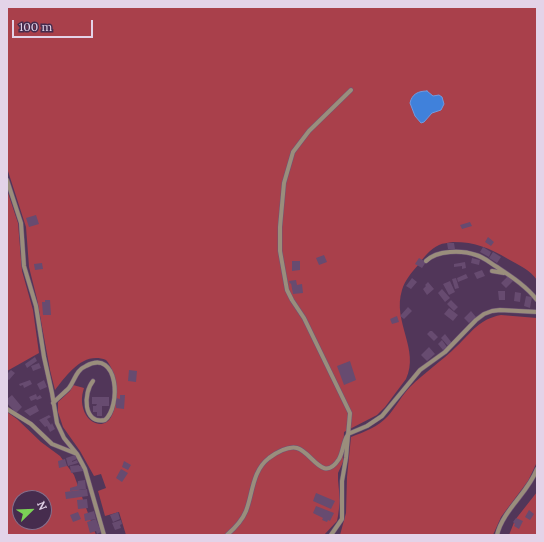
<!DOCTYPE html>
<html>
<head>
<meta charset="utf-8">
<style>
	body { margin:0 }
	#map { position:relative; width:544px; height:542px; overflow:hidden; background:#513659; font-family:Lora,serif }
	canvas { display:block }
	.frame { position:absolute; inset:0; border:8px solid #e3d3e8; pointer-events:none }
	.north { position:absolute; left:12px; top:490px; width:40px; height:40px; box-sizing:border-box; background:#462c4e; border:1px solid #856f8c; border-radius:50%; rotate:67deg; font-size:11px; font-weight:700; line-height:16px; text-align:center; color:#e3d3e8 }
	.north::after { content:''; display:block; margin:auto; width:14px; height:18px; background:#7bd156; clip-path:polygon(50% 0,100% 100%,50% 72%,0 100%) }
	.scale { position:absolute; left:12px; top:20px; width:81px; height:18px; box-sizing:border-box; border:2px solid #e3d3e8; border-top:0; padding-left:5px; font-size:12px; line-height:14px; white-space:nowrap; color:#e3d3e8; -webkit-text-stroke:3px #462c4e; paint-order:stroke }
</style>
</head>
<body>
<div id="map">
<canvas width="544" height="542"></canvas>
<div class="frame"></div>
<div class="north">N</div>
<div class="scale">100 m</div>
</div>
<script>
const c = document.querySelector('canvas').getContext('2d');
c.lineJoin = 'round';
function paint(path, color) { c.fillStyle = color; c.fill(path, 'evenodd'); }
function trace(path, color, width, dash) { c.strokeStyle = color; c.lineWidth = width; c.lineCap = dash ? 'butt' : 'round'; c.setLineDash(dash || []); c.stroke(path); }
paint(new Path2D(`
	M7 7H537V280C530 270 519 265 508 259 489 248 476 242 453 242 448 243 443 243 439 245 430 249 424 257 419 264 412 272 405 280 402 290 392 322 420 349 406 379L385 407 377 415 344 432 343 462 338 473V480L340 501 338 516 337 521 324 535H126L119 512 105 516 98 491 106 488 101 474 94 476 80 451 63 427 58 412V402L70 391 73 385 84 388C81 397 81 406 86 415 92 425 105 428 111 417 119 403 117 371 106 360 83 351 67 375 55 390L50 370 37 299 29 267 26 227 7 168Z
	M7 190 18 223 22 271 33 310 39 353 7 371Z
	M501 315 537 318V462L528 481 501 517 493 535H340L346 513 347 477 351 437C364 432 378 427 388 416 396 407 402 395 410 387 425 372 442 361 457 346 472 332 479 319 501 315Z
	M7 412 17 419 41 442 60 456 74 475 96 535H7ZM20 498H44V522H20Z
	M537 492V535H509L515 520Z`), '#a9404b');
const water = new Path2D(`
	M427 91 433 96 439 95 442 97 444 104 441 110 432 113 424 122 421 123 415 116 410 103C412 94 418 91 427 91Z`);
paint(water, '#4081db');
trace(water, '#719adf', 1);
paint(new Path2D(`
	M36 215 39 224 29 227 26 218Z
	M470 222 472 226 462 229 460 225Z
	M488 237 494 242 491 246 485 242Z
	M447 243H454L455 249H448Z
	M483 247 491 252 489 257 480 252Z
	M493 252 501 257 497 263 489 258Z
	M324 255 327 262 319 265 316 258Z
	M419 258 426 262 422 268 415 264Z
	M472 258 480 260 479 265 471 263Z
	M292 261H300V270L292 271Z
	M465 262 466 268 462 269V266L454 267V264Z
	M42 263 43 269 35 270 34 264Z
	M482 270 485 276 477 279 474 273Z
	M466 274 468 278 458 282 457 278Z
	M508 276 513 281 506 288 501 283Z
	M412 278 417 282 411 289 406 286Z
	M456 278 459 288 455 289 452 279Z
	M296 280 297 285 302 284 303 293 293 294 291 283 290 284 289 281Z
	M450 281 455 292 449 295 443 284Z
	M428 282 434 289 427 295 423 289 426 286 425 285Z
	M442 289 450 298 445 302 438 293Z
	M498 291H505V300H499Z
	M515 292 521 293 520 302 514 301Z
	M526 296 532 297 530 308 524 306Z
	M45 300H50L51 315H43L42 302H45Z
	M451 300 458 307 454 311 447 304Z
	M408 307 412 311 404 319 400 316Z
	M449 308 458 315 453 321 444 314Z
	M471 311 476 317 469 323 464 318Z
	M397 316 399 322 392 324 390 319Z
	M430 331H432L438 337 434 341 427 334Z
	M445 334 452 343 448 346 441 338Z
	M442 340 447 347 443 350 438 344Z
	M429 347 435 354 427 361 421 355Z
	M35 357 37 361 27 368 25 364Z
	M350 361 356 380 344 385 337 366Z
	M39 363 41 368 33 371 31 366Z
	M11 370 15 373 9 380 7 379V374Z
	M129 370 137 371 136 382 128 381Z
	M30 380 32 384 24 388 23 385 20 386 19 384Z
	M44 380 47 387 40 390 37 384Z
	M36 394 37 397 40 395 42 398 37 400 36 399 31 401 29 397Z
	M12 395 22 407 16 413 7 403V399Z
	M120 395H125L124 409 116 408V398L120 399Z
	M92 397H109V406H102V416H97V412H93V406H96L97 404H92Z
	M36 405 39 411 30 416 24 411Z
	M49 415 51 417 47 419 51 425 52 423 55 429 50 432 47 426 45 427 39 420Z
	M75 455 77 459 72 461V462L77 460 78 463 68 466 66 458Z
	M65 459 67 466 59 468 58 461Z
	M124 461 131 465 128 470 122 467Z
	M79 465V466H82L83 471 71 473 70 466Z
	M121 469 128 473 122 482 116 478Z
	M85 480 86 489 70 491V488L77 486 78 481Z
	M87 489 88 496 66 499 65 492Z
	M316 493 335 501 331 509 313 501Z
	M87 499 88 508 78 509 77 500Z
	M316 506 334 513 330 521 328 520 327 522 322 520 323 518 313 513Z
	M529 510 534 514 530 520 525 517Z
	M94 511 96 519 85 521 84 514Z
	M78 512 81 519 73 522 70 515Z
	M118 512 120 519 113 522 110 515Z
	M516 518 523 521 519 529 514 526 515 524 513 522Z
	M96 519 101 532 97 534 96 531 90 533 87 522Z
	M121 520 122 524 120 525 121 528 115 530 112 523Z`), '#674b70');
const street = new Path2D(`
	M7 180 21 223 24 266 36 306 44 357 52 393 57 423 64 438 77 454 85 469 104 535
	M426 261C437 250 462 250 476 255 484 257 490 263 497 267 512 277 526 286 537 300
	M492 271 504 273
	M53 403C58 398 64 393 69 388 75 380 76 370 86 366 119 348 121 407 105 420 83 425 83 393 93 381
	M7 409 31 424 52 444 77 454
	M348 434 367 426 382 416 420 370 445 352 476 320 484 314 492 311 500 310 537 312
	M227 535C235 528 242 521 246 511 253 493 252 471 269 458 276 453 288 446 297 448 312 452 323 484 339 459 343 452 343 443 347 436
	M331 535 342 519V481L346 458 350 413 304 318 292 300 287 290 280 251V227L284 183 293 152 309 131 351 90
	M497 535C503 510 528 493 537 469`);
trace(street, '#6e5576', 5);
trace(street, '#9a8e7c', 4);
</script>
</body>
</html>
